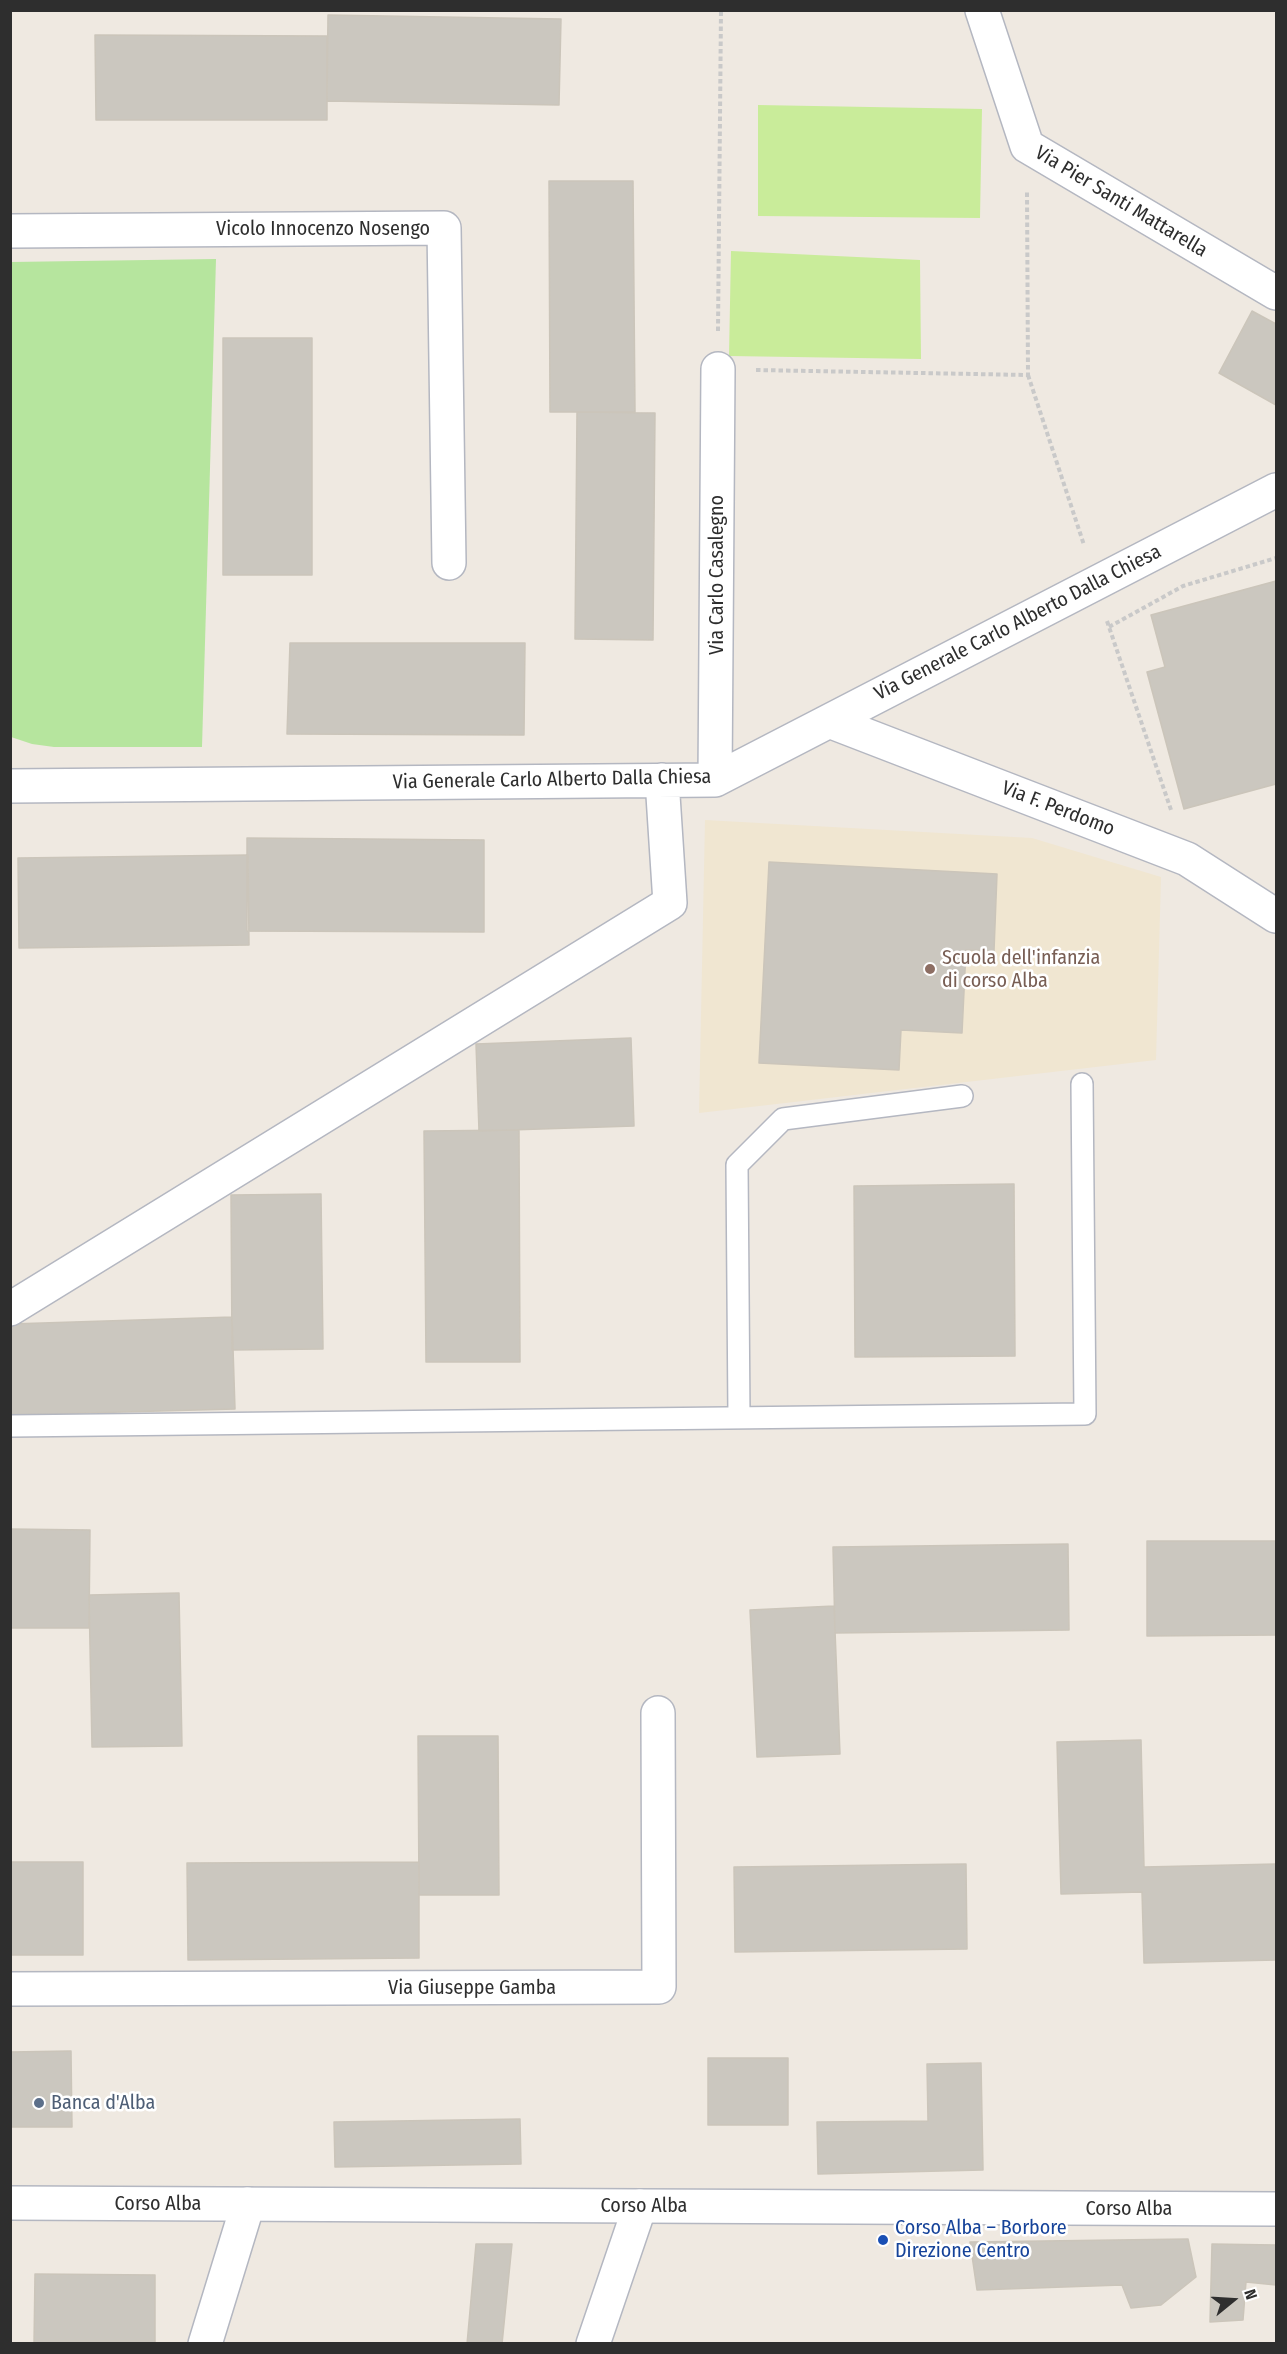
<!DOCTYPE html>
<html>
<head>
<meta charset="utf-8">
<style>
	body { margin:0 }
	#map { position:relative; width:1287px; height:2354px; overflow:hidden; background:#efe9e1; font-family:"Fira Sans Condensed",sans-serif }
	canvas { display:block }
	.frame { position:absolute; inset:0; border:12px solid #2e2e2e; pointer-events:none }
	.north { position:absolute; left:1203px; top:2270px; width:60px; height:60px; -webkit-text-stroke:4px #fff; paint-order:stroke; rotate:72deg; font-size:16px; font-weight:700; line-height:24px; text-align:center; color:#2e2e2e }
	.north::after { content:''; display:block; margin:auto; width:21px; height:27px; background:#2e2e2e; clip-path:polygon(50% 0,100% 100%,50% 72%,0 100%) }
</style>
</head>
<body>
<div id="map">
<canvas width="1287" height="2354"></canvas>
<div class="frame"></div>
<div class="north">N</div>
</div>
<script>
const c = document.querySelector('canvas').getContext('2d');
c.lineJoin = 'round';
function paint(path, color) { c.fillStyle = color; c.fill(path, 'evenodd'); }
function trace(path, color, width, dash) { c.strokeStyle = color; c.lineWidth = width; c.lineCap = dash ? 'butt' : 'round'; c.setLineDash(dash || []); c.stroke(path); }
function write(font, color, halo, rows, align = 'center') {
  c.font = font + ' "Fira Sans Condensed",sans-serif'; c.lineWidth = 5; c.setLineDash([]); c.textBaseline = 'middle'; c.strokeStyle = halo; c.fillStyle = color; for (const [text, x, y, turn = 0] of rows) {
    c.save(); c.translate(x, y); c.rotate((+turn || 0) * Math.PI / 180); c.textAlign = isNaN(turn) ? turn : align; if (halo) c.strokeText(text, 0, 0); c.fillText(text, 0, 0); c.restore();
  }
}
paint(new Path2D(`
	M705 820 1032 838 1161 877 1156 1060 699 1113Z`), '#f0e6d1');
paint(new Path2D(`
	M216 259 202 747H54L32 744 11 737V262Z`), '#b6e59e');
paint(new Path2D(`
	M758 105 982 109 980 218 758 216Z
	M731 251 920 260 921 359 729 356Z`), '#c9ec9a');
const building = new Path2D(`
	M328 15 561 19 559 105 327 101Z
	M95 35 327 36V120H96Z
	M549 181H633L635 412H550Z
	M1252 311 1276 324V405L1219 373Z
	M223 338H312V575H223Z
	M577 412 655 413 653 640 575 639Z
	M1276 581V784L1184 809 1147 672 1165 667 1151 615Z
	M290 643H525L524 735 287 734Z
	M247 838 484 840V932L247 931Z
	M248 855 249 945 19 948 18 858Z
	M769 862 997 874 994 951 966 950 962 1033 901 1030 899 1070 759 1063Z
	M631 1038 634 1126 479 1131 476 1044Z
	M519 1130 520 1362H426L424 1131Z
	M1014 1184 1015 1356 855 1357 854 1186Z
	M321 1194 323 1349 232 1350 231 1195Z
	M232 1317 235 1409 10 1415V1324Z
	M10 1529 90 1530 89 1628H10Z
	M1147 1541H1276V1635L1147 1636Z
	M1068 1544 1069 1630 835 1633 833 1547Z
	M179 1593 182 1746 92 1747 89 1595Z
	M834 1606 840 1754 757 1757 750 1610Z
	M418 1736H498L499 1895H419Z
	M1141 1740 1144 1867 1276 1864V1960L1144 1963 1142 1892 1061 1894 1057 1742Z
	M10 1862H83V1955H10Z
	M419 1862V1958L188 1960 187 1863Z
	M966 1864 967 1949 735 1952 734 1867Z
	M71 2051 72 2127H10V2052Z
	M708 2058H788V2125H708Z
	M981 2063 983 2170 818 2174 817 2122 928 2121 927 2064Z
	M520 2119 521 2164 335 2167 334 2122Z
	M1188 2239 1196 2277 1161 2305 1131 2308 1122 2285 977 2290 970 2242Z
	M476 2244H512L502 2344H467Z
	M1212 2244 1276 2245V2285L1246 2282 1243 2320 1210 2322Z
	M35 2274 155 2275V2344H34Z`);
paint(building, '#cbc7bf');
trace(building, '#cbc5ba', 1.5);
const lane = new Path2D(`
	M739 1418 737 1165 783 1119 962 1096
	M10 1426 1085 1414 1082 1084`);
const street = new Path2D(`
	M982 10 1027 146 1276 293
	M10 231 444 228 449 563
	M829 721 1187 859 1276 916
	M715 780 718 369
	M10 786 715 780 1276 490
	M10 1309 670 903 662 780
	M10 1989 659 1987 658 1713
	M205 2344 248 2204
	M593 2344 640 2206`);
const secondary = new Path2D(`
	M10 2203 1276 2209`);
trace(lane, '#b4b7c1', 24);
trace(street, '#b4b7c1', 36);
trace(secondary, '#b4b7c1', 36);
trace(new Path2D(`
	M718 331 721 10
	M756 370 1028 375 1027 192
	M1028 375 1084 545
	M1107 621 1171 810
	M1109 627 1183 586 1276 558`), '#c9c9c9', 4, [4.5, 3]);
trace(lane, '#fff', 21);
trace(street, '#fff', 33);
trace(secondary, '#fff', 33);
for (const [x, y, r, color] of [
	[930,969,6,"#8d6e63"],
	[39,2103,6,"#5c6f8a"],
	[883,2240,6,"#1a4fb4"]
]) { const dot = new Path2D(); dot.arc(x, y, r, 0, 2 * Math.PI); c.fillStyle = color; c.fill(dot); trace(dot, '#fff', 2); }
write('20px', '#2e2e2e', '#fff', [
	["Via Pier Santi Mattarella",1121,202,31],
	["Vicolo Innocenzo Nosengo",323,229],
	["Via Carlo Casalegno",717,575,-90],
	["Via Generale Carlo Alberto Dalla Chiesa",1018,623,-27],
	["Via Generale Carlo Alberto Dalla Chiesa",552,780,-1],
	["Via F. Perdomo",1058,809,21],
	["Via Giuseppe Gamba",472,1988],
	["Corso Alba",158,2204],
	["Corso Alba",644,2206],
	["Corso Alba",1129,2209]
]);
write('20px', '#785e54', '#fff', [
	["Scuola dell'infanzia",942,958],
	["di corso Alba",942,981]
], 'left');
write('20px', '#4e5e75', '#fff', [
	["Banca d'Alba",51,2103]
], 'left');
write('20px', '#164399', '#fff', [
	["Corso Alba – Borbore",895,2228],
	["Direzione Centro",895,2251]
], 'left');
</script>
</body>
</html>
